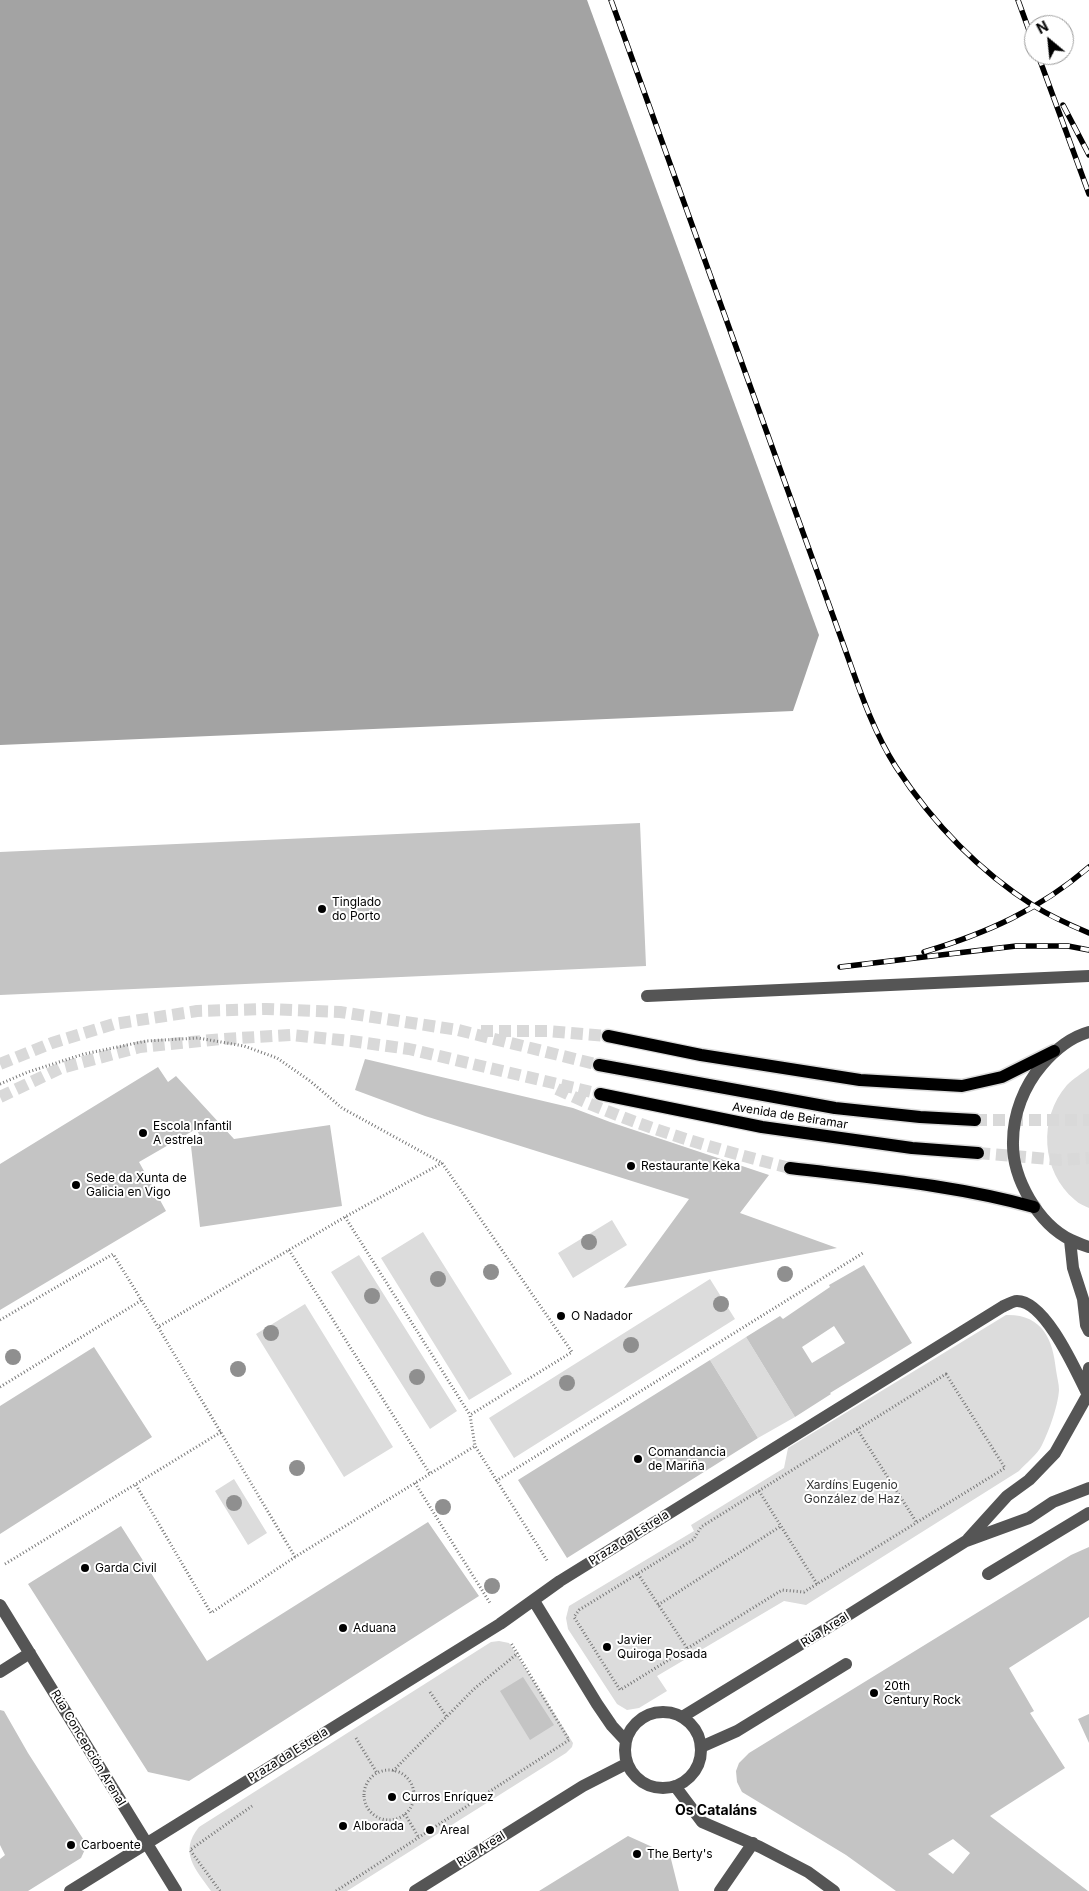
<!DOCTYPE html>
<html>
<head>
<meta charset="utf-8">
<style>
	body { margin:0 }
	#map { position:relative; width:1089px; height:1891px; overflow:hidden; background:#fff; font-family:Inter,sans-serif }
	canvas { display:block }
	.north { position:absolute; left:1024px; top:15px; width:50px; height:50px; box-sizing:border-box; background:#fff; border:1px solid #999; border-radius:50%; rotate:332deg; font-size:14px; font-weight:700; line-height:20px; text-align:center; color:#000 }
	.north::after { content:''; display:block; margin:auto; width:18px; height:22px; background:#000; clip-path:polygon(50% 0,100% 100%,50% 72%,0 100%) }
</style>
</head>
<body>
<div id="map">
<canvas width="1089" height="1891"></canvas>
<div class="north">N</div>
</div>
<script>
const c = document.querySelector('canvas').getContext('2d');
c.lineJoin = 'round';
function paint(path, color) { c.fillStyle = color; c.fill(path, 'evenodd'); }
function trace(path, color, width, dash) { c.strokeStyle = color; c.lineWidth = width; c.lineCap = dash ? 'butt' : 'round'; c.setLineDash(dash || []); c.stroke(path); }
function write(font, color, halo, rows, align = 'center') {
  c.font = font + ' Inter,sans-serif'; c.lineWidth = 4; c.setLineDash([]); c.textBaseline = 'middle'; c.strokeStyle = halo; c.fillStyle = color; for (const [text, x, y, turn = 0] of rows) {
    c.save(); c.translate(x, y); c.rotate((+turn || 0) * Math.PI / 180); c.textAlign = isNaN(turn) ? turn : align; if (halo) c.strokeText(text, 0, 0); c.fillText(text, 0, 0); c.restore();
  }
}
paint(new Path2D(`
	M1089 1068V1208C1085 1206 1079 1204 1075 1200 1041 1172 1038 1118 1067 1085 1073 1079 1082 1073 1089 1068Z
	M612 1220 627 1245 573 1278 558 1253Z
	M423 1232 512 1374 469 1400 381 1258Z
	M359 1255 457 1411 430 1429 331 1272Z
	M710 1279 735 1319 514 1458 489 1418Z
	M305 1304 393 1447 344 1477 256 1334Z
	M1006 1315C1042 1314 1053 1339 1056 1370 1057 1377 1059 1384 1059 1390 1058 1406 1049 1431 1042 1445 1037 1455 1026 1463 1019 1471L806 1605 784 1601 657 1676 667 1691 639 1708 627 1710 617 1704 568 1629 566 1618 569 1606 694 1531 691 1525 784 1468 788 1448Z
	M746 1337 795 1417 758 1438 710 1360Z
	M234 1479 267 1533 248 1545 215 1491Z
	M499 1641 509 1643 573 1743 572 1747 566 1753 347 1891H211C196 1869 178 1853 199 1827L491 1642Z`), '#dcdcdc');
paint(new Path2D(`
	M0 0H587L819 635 793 711 0 745Z`), '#a3a3a3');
paint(new Path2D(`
	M640 823 646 966 0 995V852Z
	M365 1059 573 1108 610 1122 769 1175 740 1213 837 1248 624 1288 689 1199 425 1116 355 1090Z
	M158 1067 168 1082 176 1076 234 1139 330 1125 342 1206 200 1227 191 1146 205 1144 196 1129 139 1162 166 1211 0 1310V1164Z
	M864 1265 912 1343 830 1393 831 1394 795 1417 746 1337 780 1316 783 1319 830 1287 829 1285ZM834 1326 845 1343 812 1363 802 1347Z
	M94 1347 152 1437 0 1534V1406Z
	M710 1360 758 1438 567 1558 518 1480Z
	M428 1522 479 1596 189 1781 148 1772 28 1584 121 1526 207 1661Z
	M1089 1547V1617L1009 1668 1034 1711 1030 1713 1065 1768 990 1816 1088 1891H896L846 1855 742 1792 737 1782 736 1771 739 1763 749 1753 1071 1555ZM953 1839 970 1853 953 1874 928 1854Z
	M523 1677 554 1725 530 1740 500 1691Z
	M0 1710 4 1711 28 1753 87 1845 81 1858 28 1891H0V1859L5 1855 0 1845Z
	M1089 1714V1743L1078 1719Z
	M628 1836 670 1855 679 1891H539Z`), '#c4c4c4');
trace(new Path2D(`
	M481 1031H548L608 1036
	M0 1064 52 1043 114 1024 197 1011 266 1009 340 1012 458 1030 599 1065
	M557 1089C632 1125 710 1148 790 1168
	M0 1097 61 1068 140 1047 222 1039 291 1035 351 1041 409 1049 600 1094
	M975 1120H1089
	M978 1153 1060 1160 1089 1158`), '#d9d9d9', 12, [12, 6]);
const major = new Path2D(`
	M608 1036 701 1055 860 1080 962 1086 1002 1077 1054 1051
	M599 1065 835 1108 920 1117 975 1120
	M600 1094 762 1127 912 1148 978 1153
	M790 1168C872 1178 955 1185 1034 1207`);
trace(major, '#dbdbdb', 15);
trace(new Path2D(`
	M0 1084 28 1072 84 1054 146 1041 198 1038 244 1046 277 1058 310 1081 342 1108 442 1163 572 1352 470 1415 475 1446 548 1562
	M345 1217 470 1415
	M289 1250 430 1474
	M0 1320 113 1254 158 1327
	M946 1374 1005 1468 804 1592 782 1590 620 1690 574 1617 579 1610 694 1539 701 1527Z
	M0 1387 142 1300
	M857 1429 917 1523
	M496 1481 863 1253
	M415 1483 490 1603
	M136 1485 211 1613 295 1557 475 1446
	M759 1491 817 1584
	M295 1557 158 1327 345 1217 442 1163
	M5 1564 221 1432
	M638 1574 687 1648
	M658 1605 781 1526
	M430 1692 447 1717
	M356 1738 377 1773
	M364 1795a25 25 0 1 1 50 0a25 25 0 1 1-50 0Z
	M393 1771 474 1689 518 1653
	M405 1814 419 1838
	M220 1891 190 1850 252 1806
	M336 1891 569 1740 511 1643`), '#777', 3, [1, 2.5]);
trace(new Path2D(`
	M647 996 1089 976
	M1089 1032C1071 1037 1054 1051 1042 1065 1024 1086 1013 1114 1013 1142 1012 1178 1038 1224 1071 1240 1077 1243 1083 1245 1089 1247
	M1070 1240 1073 1268 1083 1299 1086 1325 1089 1331
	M1086 1390 1089 1368
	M968 1539 1007 1496 1029 1480 1055 1453 1087 1396
	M988 1574 1089 1513
	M534 1601 597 1704 612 1726 625 1740
	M0 1605 176 1891
	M0 1672 30 1653
	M625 1750a38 38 0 1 1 76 0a38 38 0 1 1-76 0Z
	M682 1717 834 1624 966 1541 1029 1518 1053 1502 1089 1488
	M701 1747 737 1731 846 1664
	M675 1786 702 1822 760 1847 808 1872 834 1891
	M70 1891 500 1624 560 1581 1002 1307C1006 1305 1013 1301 1017 1301 1045 1301 1075 1369 1086 1391
	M415 1891 583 1786 626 1764
	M720 1891 753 1843`), '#555', 12);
trace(major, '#000', 12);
const rail = new Path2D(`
	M611 0 841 638C857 682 871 728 896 767 932 822 979 871 1034 906 1052 917 1070 925 1089 933
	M1018 0 1034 44
	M1038 55 1089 194
	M1063 105 1089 155
	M924 952C987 933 1039 910 1089 867
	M840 967 1016 946H1068L1089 950`);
trace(rail, '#000', 5.5);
trace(rail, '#fff', 4, [11]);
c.fillStyle = '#8f8f8f';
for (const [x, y] of [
	[589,1242],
	[491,1272],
	[785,1274],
	[438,1279],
	[372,1296],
	[721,1304],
	[271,1333],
	[631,1345],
	[13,1357],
	[238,1369],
	[417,1377],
	[567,1383],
	[297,1468],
	[234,1503],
	[443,1507],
	[492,1586]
]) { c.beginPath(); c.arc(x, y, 8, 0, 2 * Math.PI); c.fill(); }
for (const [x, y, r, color] of [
	[322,909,5,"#000"],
	[143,1133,5,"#000"],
	[631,1166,5,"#000"],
	[76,1185,5,"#000"],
	[561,1316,5,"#000"],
	[638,1459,5,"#000"],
	[85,1568,5,"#000"],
	[343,1628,5,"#000"],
	[607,1647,5,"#000"],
	[874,1693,5,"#000"],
	[392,1797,5,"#000"],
	[343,1826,5,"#000"],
	[430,1830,5,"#000"],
	[71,1845,5,"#000"],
	[637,1854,5,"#000"]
]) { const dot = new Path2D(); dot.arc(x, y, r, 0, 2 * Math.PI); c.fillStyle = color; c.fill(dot); trace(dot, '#fff', 2); }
write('12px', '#000', '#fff', [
	["Tinglado",332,902],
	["do Porto",332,916],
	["Escola Infantil",153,1126],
	["A estrela",153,1140],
	["Restaurante Keka",641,1166],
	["Sede da Xunta de",86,1178],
	["Galicia en Vigo",86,1192],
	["O Nadador",571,1316],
	["Comandancia",648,1452],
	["de Mariña",648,1466],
	["Garda Civil",95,1568],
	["Aduana",353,1628],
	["Javier",617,1640],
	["Quiroga Posada",617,1654],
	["20th",884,1686],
	["Century Rock",884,1700],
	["Curros Enríquez",402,1797],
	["Alborada",353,1826],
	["Areal",440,1830],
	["Carboente",81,1845],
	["The Berty's",647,1854]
], 'left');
write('12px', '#000', '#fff', [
	["Avenida de Beiramar",790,1116,9],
	["Praza da Estrela",629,1538,-32],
	["Rúa Areal",825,1630,-32],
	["Rúa Concepción Arenal",88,1748,59],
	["Praza da Estrela",288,1755,-32],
	["Rúa Areal",481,1849,-32]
]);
write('12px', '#333', '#fff', [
	["Xardíns Eugenio",852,1485],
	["González de Haz",852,1499]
]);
write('bold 14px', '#000', '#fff', [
	["Os Cataláns",716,1811]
]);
</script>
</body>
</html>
